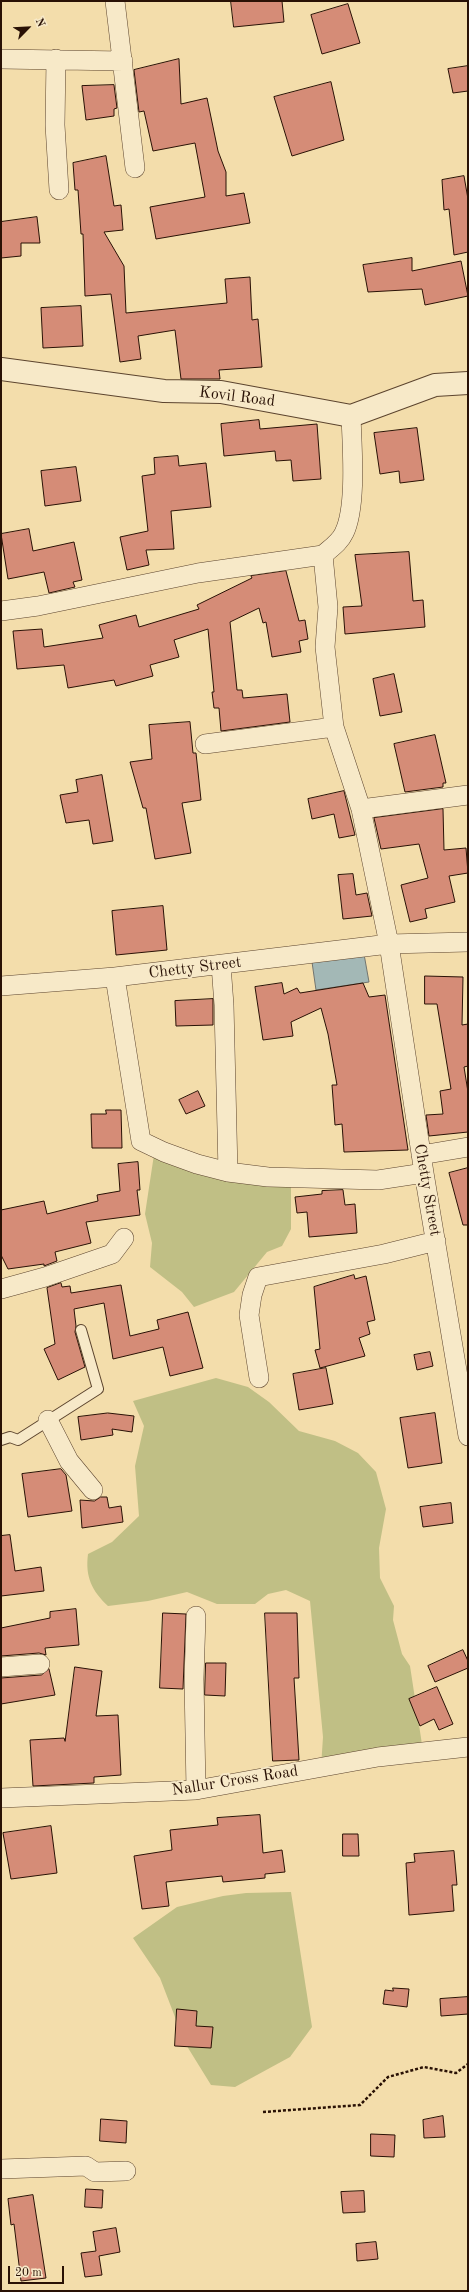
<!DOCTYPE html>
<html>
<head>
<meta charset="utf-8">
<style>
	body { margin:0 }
	#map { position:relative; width:469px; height:2292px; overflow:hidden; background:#f3ddab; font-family:"Old Standard TT",serif }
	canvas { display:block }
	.frame { position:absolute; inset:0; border:2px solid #291105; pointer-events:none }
	.north { position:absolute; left:8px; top:8px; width:40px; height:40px; -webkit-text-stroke:3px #f7e9c8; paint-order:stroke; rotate:66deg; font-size:11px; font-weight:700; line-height:16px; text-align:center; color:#291105 }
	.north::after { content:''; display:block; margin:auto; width:14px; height:18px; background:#291105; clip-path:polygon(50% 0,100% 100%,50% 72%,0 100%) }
	.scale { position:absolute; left:8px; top:2266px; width:56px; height:18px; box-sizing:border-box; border:2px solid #291105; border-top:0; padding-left:5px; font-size:12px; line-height:14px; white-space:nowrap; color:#291105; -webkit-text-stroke:3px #f7e9c8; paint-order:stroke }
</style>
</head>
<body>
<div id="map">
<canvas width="469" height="2292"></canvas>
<div class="frame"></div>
<div class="north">N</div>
<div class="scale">20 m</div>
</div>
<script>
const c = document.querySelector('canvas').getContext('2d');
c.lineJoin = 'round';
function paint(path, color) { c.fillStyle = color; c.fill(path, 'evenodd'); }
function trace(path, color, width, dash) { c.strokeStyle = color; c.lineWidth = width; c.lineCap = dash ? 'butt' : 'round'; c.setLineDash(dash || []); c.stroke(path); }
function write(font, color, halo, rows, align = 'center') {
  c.font = font + ' "Old Standard TT",serif'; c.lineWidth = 4; c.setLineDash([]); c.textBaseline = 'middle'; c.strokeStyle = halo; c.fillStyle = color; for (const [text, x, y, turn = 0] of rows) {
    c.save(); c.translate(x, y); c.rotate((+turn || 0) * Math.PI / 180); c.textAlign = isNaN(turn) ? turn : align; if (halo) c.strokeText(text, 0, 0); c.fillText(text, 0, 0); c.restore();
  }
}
paint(new Path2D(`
	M155 1148 291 1178V1229L282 1246 267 1252 234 1292 194 1307 182 1292 150 1267 152 1243 145 1214Z
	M216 1378 248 1387 269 1402 299 1431 335 1441 358 1453 376 1472 386 1509 379 1548 380 1578 394 1606 393 1620 402 1654 410 1666 423 1751 321 1767 323 1737 310 1601 286 1590 268 1594 255 1604H217L187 1592 148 1601 108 1606C92 1591 85 1577 88 1554L112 1542 139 1516 135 1466 144 1426 133 1401Z
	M291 1892 312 2027 290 2057 235 2087 211 2085 185 2043 160 1978 133 1938 177 1907 223 1896 246 1893Z`), '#c0bf85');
const water = new Path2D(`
	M364 954 369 982 316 990 312 962Z`);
paint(water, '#a3b8b6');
trace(water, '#72756f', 1);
const building = new Path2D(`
	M231 1H282L284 22 234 27Z
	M348 4 360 43 322 54 311 15Z
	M179 59 181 104 207 98 218 151 226 172V196L244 193 250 223 156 239 150 207 205 197 195 143 153 151 144 111 139 112 134 70Z
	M468 66V91L453 93 448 69Z
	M331 82 344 140 292 156 274 97Z
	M114 85 117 108 114 109V116L86 120 82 86Z
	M106 156 114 206 121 205 123 230 104 232 124 266 126 313 227 303 225 279 250 277 252 320 258 319 262 367 219 370 220 379H181L175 330 138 336 141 359 120 362 111 294 85 296 83 234H81L78 190H75L73 163Z
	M464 176 468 199V252L454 255 449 209 444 210 442 180Z
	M37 217 40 243H21V256L1 258V222Z
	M412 258V271L461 261 468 296 425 305 422 289 368 292 363 265Z
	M81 306 83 346 43 348 41 308Z
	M259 420 260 429 317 424 321 479 293 481 291 460 276 461 275 451 224 456 221 424Z
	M417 428 424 480 400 483 399 471 380 474 374 433Z
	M178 456 179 466 206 463 211 507 171 511 174 549 146 550 149 565 127 570 120 537 148 531 142 476 155 474 154 458Z
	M76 467 81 501 45 506 41 471Z
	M29 529 33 551 74 542 82 580 73 582 75 587 49 593 44 572 8 579 1 534Z
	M409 552 413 601 423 600 425 627 345 634 343 607 362 606 355 555Z
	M286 571 299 621 305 620 308 639 299 641 301 652 272 657 266 622 263 623 259 608 230 622 237 690H242L243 698 287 694 290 722 221 731 219 708H214L212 692H214L208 629 174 640 179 657 150 665 153 676 116 686 114 680 68 688 64 665 17 669 13 631 42 629 44 647 103 638 99 625 136 615 139 627 199 609 197 605 252 578 251 576Z
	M394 674 402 712 380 716 373 679Z
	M190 722 193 753H196L201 800 182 803 191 853 155 859 146 808H143L130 762 152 759 149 725Z
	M435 735 446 783H443V787L405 792 394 744Z
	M102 775 113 841 93 844 89 820 66 823 60 795 78 792 76 780Z
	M344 791 355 835 339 838 334 814 312 819 308 799Z
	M443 809 444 850 466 848 468 873 449 876 455 902 425 909 427 918 410 922 401 885 428 878 419 844 381 849 374 818Z
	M353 874 356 895 367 893 372 916 343 919 338 875Z
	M163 906 167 950 116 955 112 911Z
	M425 976 463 977 462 1025 468 1024V1066L464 1067 468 1092V1132L429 1136 426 1115 443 1114 440 1091 451 1089 437 1004H425Z
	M282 983 284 994 297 988 300 993 363 983 369 997 385 995 408 1150 344 1152 342 1124 335 1125 332 1085H337L328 1034 321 1008 291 1022 293 1036 263 1040 255 987Z
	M213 999V1025L176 1026 175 1001Z
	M198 1091 205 1106 186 1114 179 1100Z
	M106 1110H121L122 1148H92L91 1114H106Z
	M138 1162 140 1190H137L140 1215 86 1222 91 1243 55 1252 57 1261 44 1266V1264L8 1269 1 1255V1210L44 1201 47 1214 98 1201 97 1195 120 1191 118 1164Z
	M468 1168V1225H463L449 1173Z
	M343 1190 345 1205 355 1204 357 1233 309 1237 307 1212 297 1213 295 1197 322 1194V1191Z
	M354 1275 355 1279 366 1276 375 1320 367 1322 370 1334 359 1338 365 1356 320 1368 315 1350 320 1349 314 1287Z
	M61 1283 62 1287 70 1286 71 1293 121 1285 130 1336 159 1329 157 1320 188 1312 203 1368 170 1376 163 1347 113 1359 104 1303 74 1309 76 1326 75 1332 85 1367 58 1380 44 1349 55 1344 47 1288Z
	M430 1352 433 1366 417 1370 414 1355Z
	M326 1368 333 1404 299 1410 293 1374Z
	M108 1413 134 1416 132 1432 112 1429 113 1435 81 1440 78 1417Z
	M435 1413 442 1463 408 1468 400 1418Z
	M61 1469 66 1475 72 1511 28 1517 22 1474Z
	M101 1497H107L109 1508 121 1506 123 1522 82 1528 80 1500 94 1501Z
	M451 1503 453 1523 423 1527 420 1507Z
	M10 1535 15 1571 41 1567 44 1591 1 1596V1536Z
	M76 1609 79 1645 45 1648 46 1655 39 1653 1 1656V1628L50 1618V1612Z
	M163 1613 186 1614 183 1689 160 1688Z
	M265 1613H297L299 1678H294L299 1760 273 1761Z
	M463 1650 468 1661V1668L435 1682 428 1666Z
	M206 1663H226L225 1696 205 1695Z
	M75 1667 102 1671 96 1716 118 1715 121 1775 94 1777V1783L33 1786 30 1740 64 1738 65 1741Z
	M49 1669 55 1695 1 1704V1678L41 1675Z
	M437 1687 453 1724 439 1730 434 1719 420 1726 409 1699Z
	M260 1815 263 1853 282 1850 285 1872 265 1874V1878L223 1882 222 1876 166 1882 169 1906 142 1909 134 1856 172 1850 170 1830 218 1825 217 1818Z
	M51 1826 57 1873 11 1879 3 1833Z
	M343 1834H358L359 1856H343Z
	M454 1851 457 1885H452L454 1911 409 1915 406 1863 415 1862 414 1854Z
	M393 1988 409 1989 407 2007 383 2004 385 1990 393 1991Z
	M468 1997V2014L441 2016 440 1999Z
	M177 2009 197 2011 196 2026 213 2027 211 2048 175 2046Z
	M443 2116 445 2137 424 2138 423 2120Z
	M101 2119 127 2121 126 2143 100 2141Z
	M371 2134 395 2135 394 2157 371 2156Z
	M86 2189 103 2190 102 2208 85 2207Z
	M364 2191 365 2212 343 2213 341 2192Z
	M33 2195 46 2278 21 2281 14 2224 11 2225 8 2199Z
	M116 2228 120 2252 99 2256 102 2275 85 2277 81 2253 96 2251 93 2232Z
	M376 2242 378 2259 357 2261 356 2244Z`);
paint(building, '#d58c77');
trace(building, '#291105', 1);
const service = new Path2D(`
	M1 1440 10 1437 18 1440 98 1389 81 1330`);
const minor = new Path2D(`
	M115 1 135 168
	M1 59 123 61
	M56 59 55 125 59 190
	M351 416C352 446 357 507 344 533 340 542 331 548 323 555L328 607 325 647 334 727 361 809 389 944 424 1173 468 1436
	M1 611 38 606 198 573 323 555
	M205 744 334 727
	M361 809 468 795
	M221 965 224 1005 228 1172
	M115 977 141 1141 164 1152 197 1164 228 1172 268 1177 378 1180 424 1173
	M1 986 115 977 389 944 468 942
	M421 1155 468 1147
	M1 1289 45 1277 112 1254 124 1238
	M259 1378 249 1315 252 1295 258 1277 384 1254 436 1241
	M48 1420 69 1461 93 1490
	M1 1667 40 1664
	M196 1790 194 1679 196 1616
	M1 1798 196 1790 378 1757 468 1747
	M1 2169 86 2166 95 2172 126 2171`);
const tertiary = new Path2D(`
	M1 369 164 391 221 392 351 416 435 385 468 383`);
trace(service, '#5c442e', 12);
trace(minor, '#5c442e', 20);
trace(tertiary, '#5c442e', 24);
trace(new Path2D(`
	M263 2112 360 2105 388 2077 424 2067 456 2073 468 2064`), '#291105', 2.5, [3, 2]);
trace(service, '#f7e9c8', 10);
trace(minor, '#f7e9c8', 19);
trace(tertiary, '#f7e9c8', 22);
write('16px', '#291105', '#f7e9c8', [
	["Kovil Road",237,397,7],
	["Chetty Street",195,968,-7],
	["Chetty Street",427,1190,80],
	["Nallur Cross Road",235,1781,-9]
]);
</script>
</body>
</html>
